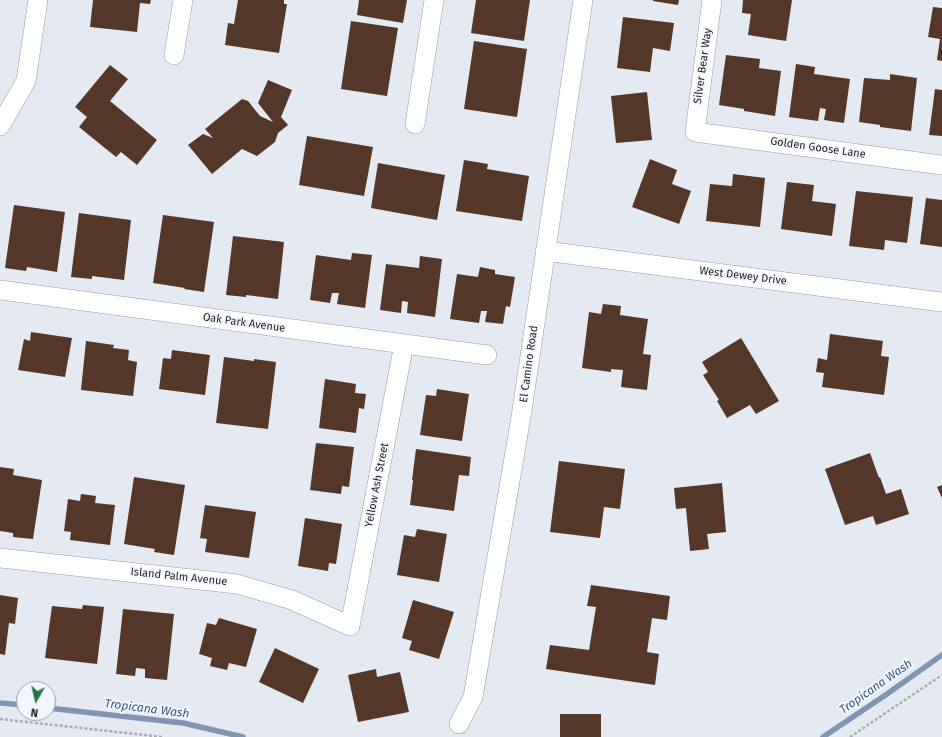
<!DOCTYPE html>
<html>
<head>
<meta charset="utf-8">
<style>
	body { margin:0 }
	#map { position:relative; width:942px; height:737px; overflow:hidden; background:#e5eaf2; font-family:"Fira Sans",sans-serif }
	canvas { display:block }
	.north { position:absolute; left:16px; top:681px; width:40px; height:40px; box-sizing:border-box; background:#f3f7fd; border:1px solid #9ea1a6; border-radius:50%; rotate:188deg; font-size:11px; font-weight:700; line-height:16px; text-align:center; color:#1e2023 }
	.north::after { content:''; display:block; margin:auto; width:14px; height:18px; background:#247444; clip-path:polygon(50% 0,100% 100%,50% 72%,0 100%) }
</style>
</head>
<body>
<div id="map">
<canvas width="942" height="737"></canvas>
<div class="north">N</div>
</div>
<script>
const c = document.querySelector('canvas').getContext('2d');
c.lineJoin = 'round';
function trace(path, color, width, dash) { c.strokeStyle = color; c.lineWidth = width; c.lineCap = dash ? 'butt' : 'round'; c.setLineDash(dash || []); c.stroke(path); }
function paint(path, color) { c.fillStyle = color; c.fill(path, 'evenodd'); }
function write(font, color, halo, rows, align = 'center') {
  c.font = font + ' "Fira Sans",sans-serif'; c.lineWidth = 4; c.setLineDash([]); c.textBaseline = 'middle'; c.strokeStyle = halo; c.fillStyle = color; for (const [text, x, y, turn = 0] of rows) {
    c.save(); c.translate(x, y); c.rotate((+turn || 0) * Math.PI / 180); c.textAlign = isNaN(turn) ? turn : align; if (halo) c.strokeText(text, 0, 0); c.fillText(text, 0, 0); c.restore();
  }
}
trace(new Path2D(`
	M0 703 24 705
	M48 708 183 723 243 737
	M823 737 887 694 942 655`), '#7f95b1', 5.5);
paint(new Path2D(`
	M93 0H151L150 4 140 3 137 32 90 27Z
	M238 0H284V4H287L279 53 225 45 228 23 234 24Z
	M359 0H407L403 23 357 15Z
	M476 0H530L524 41 471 33Z
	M653 0H679L678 5 653 1Z
	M743 0H792L786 41 748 35 751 14 742 13Z
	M933 7 942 8V61L937 60 940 39 928 37Z
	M623 17 674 23 670 51 653 48 650 72 617 68Z
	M351 21 398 28 387 96 341 89Z
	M474 41 527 49 517 117 464 109Z
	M726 55 760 59 759 68 781 71 775 116 744 111V109L719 105Z
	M796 64 815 67 814 74 850 79 844 123 824 120 826 109 820 108 818 121 789 117Z
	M110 65 128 79 110 101 157 140 137 165 121 152 116 157 79 127 87 117 75 107Z
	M890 74 917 78 911 131 880 127V125L859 122 864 78 890 80Z
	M268 80 292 90 281 117 288 125 278 133 275 142 257 156 242 149 212 174 188 145 203 134 213 138 205 129 242 99 248 101 260 116 273 122 258 103Z
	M935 89 942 90V136L929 135Z
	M647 92 652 140 616 143 611 96Z
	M307 136 373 147 364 196 299 185Z
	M650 159 677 170 672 184 691 191 679 224 632 207Z
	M464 160 488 164 487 169 529 176 522 221 456 211Z
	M378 163 445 175 437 220 371 208Z
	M733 174 765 178 760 227 706 221 710 184 732 186Z
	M787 182 814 185 812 201 836 204 832 236 781 229Z
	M856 191 913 197 907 243 885 240 884 250 849 246Z
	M926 198 942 200V247L920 244Z
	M14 205 65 212 57 272 27 267 26 271 5 268Z
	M79 213 131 220 124 280 92 276V279L71 277Z
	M163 215 214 222 204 292 184 289 185 288 153 283Z
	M233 236 284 242 278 299 246 295V297L226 295Z
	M352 253 372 255 365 308 337 304 339 293H332L330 303 310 300 316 255 351 260Z
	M420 256 442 259 435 317 407 313 408 302 402 301 401 313 380 310 386 264 419 268Z
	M480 267 495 270V274L515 277 510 307 506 306 503 324 485 322 487 311H481L479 323 450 319 457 274 478 277Z
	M603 304 621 306 620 315 648 319 643 354 651 355 647 390 621 387 623 370 611 369V372L582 368 589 312 601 314Z
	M31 332 72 338 65 377 18 370 24 339 30 341Z
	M830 334 883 341 881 356 889 357 884 395 822 387 824 373 816 372 818 358 827 360Z
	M741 338 779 401 756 414 750 405 727 418 717 401 719 400 703 375 708 372 702 362Z
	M86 341 114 345 113 348 129 350 128 360 137 362 133 396 81 390Z
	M172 350 210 355 205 395 159 389 163 358 171 359Z
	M224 357 254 361V359L276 362 268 429 216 423Z
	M325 379 356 384 355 393 366 394 364 409 359 408 356 433 319 428Z
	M437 389 469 394 462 441 420 435 426 395 436 396Z
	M316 443 354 447 349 487 342 486 341 494 310 490Z
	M416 449 471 457 469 476 459 475 454 511 410 505 413 480H412Z
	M870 453 879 478 880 477 886 494 901 489 909 514 876 525 873 516 845 525 825 469Z
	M559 461 625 469 620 509 604 507 600 538 550 532Z
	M0 467 14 469 13 475 42 480 33 539 13 537V533L0 531Z
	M134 477 185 485 174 555 154 552 155 549 124 544Z
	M722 483 726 532 707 534 709 549 690 551 686 508 676 509 674 488Z
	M942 485V498L937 487Z
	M81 494 96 496 95 503 115 505 110 545 70 540 71 532 64 531 68 499 80 501Z
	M205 505 256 512 249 558 205 552 207 539 200 538Z
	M305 518 342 524 336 564 329 563 328 571 298 566Z
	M417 529 447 534 439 582 397 575 404 535 415 537Z
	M591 585 670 596 667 620 652 618 647 652 659 654 655 685 546 669 550 645 589 650 596 607 587 606Z
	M0 595 18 598 15 624 9 623 5 655 0 654Z
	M413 600 454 612 439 659 409 650 412 641 402 638Z
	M83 605 104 607 97 664 45 658 52 606 82 609Z
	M123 609 174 614 167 680 145 678V669L136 668 135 676 116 674Z
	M219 618 257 629 246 667 229 663 227 670 210 666 212 658 199 654 207 623 216 625Z
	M275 648 319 669 303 703 259 682Z
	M376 669 377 677 400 672 409 712 358 722 348 675Z
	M560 714H601V737H560Z`), '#543728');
const minor = new Path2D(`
	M712 0 695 132 942 165
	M174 55 183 0
	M415 124 434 0
	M0 126 26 81 38 0
	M545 251 942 302
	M0 290 487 355
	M0 558 237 584 292 600 350 626 404 344
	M459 724 473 697 521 417 583 0`);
trace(minor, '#969aa2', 20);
trace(new Path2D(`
	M0 719 163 737
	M850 737 942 675`), '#a9adb3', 2.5, [3, 2]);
trace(minor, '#fff', 19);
write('11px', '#1e2023', '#f3f7fd', [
	["Silver Bear Way",703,66,-82],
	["Golden Goose Lane",818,148,8],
	["West Dewey Drive",743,276,7],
	["Oak Park Avenue",244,323,8],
	["El Camino Road",529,364,-82],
	["Yellow Ash Street",377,485,-79],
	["Island Palm Avenue",179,577,6]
]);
write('italic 12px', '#355680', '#f3f7fd', [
	["Tropicana Wash",876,687,-35],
	["Tropicana Wash",147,709,7]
]);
</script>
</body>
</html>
